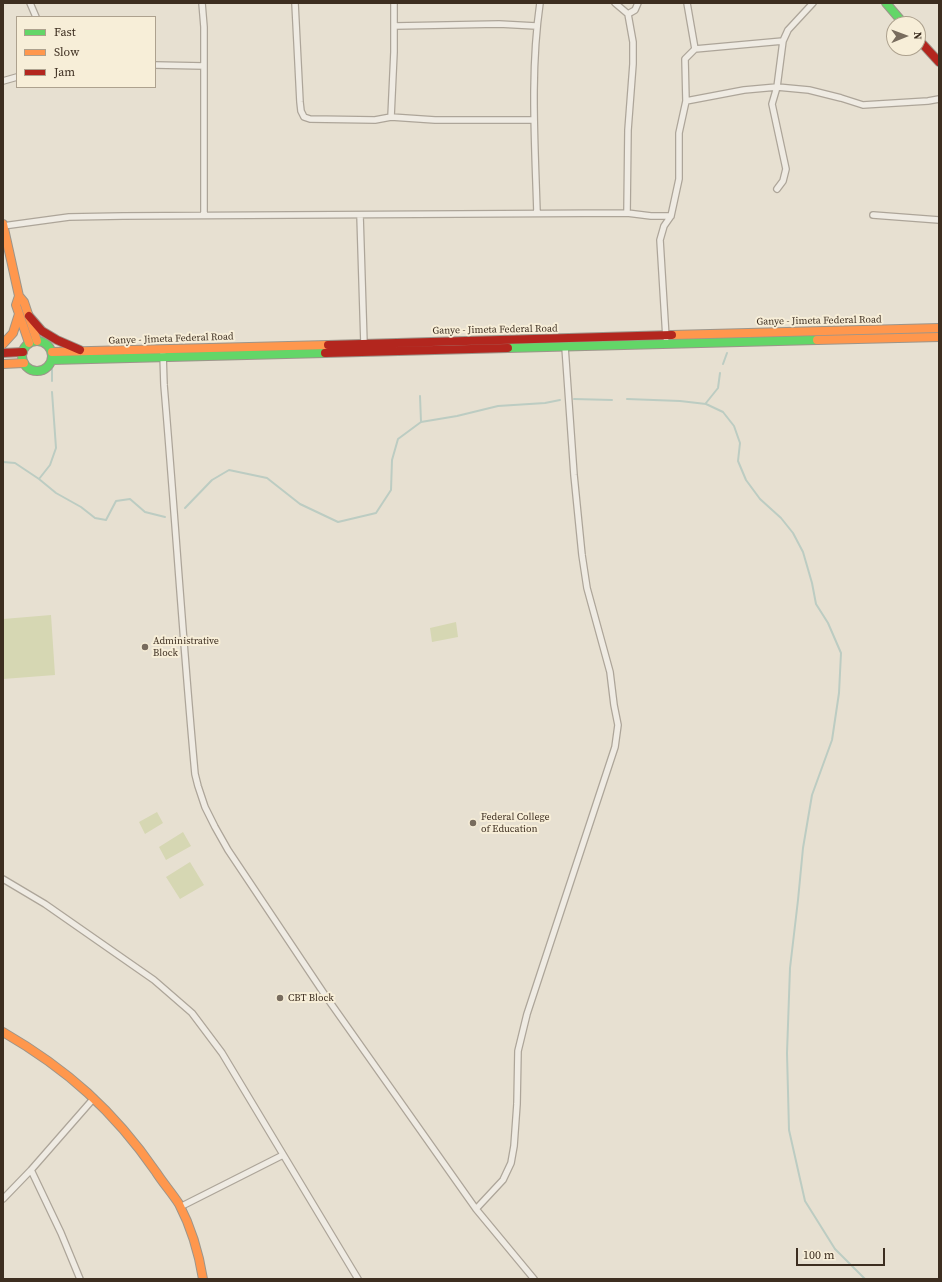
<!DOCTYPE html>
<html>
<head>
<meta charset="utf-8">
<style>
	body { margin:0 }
	#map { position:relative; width:942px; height:1282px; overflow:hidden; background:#e7e0d1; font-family:"Source Serif 4",serif }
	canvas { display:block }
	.frame { position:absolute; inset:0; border:4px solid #3d2e20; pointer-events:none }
	.legend { position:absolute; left:16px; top:16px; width:140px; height:72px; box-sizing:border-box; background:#f7eed8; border:1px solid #ada18e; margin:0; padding:5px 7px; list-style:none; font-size:12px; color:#3d2e20 }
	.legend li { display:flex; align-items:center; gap:8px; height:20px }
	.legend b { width:20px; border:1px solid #ada18e }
	.north { position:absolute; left:886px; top:16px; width:40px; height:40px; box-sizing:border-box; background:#f7eed8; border:1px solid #ada18e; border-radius:50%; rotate:89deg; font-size:11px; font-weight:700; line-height:16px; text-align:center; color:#3d2e20 }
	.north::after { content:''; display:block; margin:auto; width:14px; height:18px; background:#786c5e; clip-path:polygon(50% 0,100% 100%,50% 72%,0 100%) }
	.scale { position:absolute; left:796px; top:1248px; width:89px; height:18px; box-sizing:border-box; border:2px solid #3d2e20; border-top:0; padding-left:5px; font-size:12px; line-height:14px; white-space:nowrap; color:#3d2e20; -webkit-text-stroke:3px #f7eed8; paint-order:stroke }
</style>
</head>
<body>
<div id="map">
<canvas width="942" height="1282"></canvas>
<div class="frame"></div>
<ul class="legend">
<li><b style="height:5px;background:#63d668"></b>Fast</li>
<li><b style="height:5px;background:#ff974d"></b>Slow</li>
<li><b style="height:5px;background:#b3261e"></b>Jam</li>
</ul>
<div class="north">N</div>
<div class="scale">100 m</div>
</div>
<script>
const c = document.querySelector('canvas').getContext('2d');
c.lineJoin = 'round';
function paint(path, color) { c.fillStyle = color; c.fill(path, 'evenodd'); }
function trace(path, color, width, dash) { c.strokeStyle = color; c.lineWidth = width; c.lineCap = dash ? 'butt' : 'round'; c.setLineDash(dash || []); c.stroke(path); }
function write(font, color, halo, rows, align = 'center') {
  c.font = font + ' "Source Serif 4",serif'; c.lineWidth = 4; c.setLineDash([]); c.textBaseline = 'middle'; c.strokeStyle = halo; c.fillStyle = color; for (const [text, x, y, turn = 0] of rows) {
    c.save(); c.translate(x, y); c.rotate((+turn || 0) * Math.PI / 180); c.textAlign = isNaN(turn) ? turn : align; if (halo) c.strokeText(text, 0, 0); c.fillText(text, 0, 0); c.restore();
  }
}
paint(new Path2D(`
	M51 615 55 675 3 679V619Z
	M456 622 458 637 432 642 430 628Z
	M157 812 163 823 145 834 139 822Z
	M183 832 191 846 166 860 159 847Z
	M190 862 204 885 180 899 166 877Z`), '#d6d7b3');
trace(new Path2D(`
	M723 364 727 353
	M52 369V381
	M420 396 421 422
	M574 399 612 400
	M627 399 680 401 706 404 723 412 734 426 740 443 738 461 746 480 760 499 781 518 793 533 803 552 812 583 816 604 828 623 841 653 839 693 832 740 812 795 803 848 798 900 790 968 787 1053 789 1130 805 1201 835 1249 865 1279
	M706 403 718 388 720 373
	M3 462 15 463 39 479 56 493 81 507 95 518 106 520 116 501 130 499 145 512 165 517
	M39 479 50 465 56 448 52 392
	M185 508 212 480 229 470 267 478 300 504 338 522 376 513 391 490 392 460 398 439 421 422 457 416 498 406 545 403 560 400`), '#bcccc2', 2);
const street = new Path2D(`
	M30 3 36 17
	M202 3 204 27V215
	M295 3 300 102 301 111 304 117 310 119 375 120 391 117 435 120H534
	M615 3 628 14 633 42V64L628 130 627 213
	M687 3 695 49
	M628 14 635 10 638 3
	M395 26 499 24 536 26
	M155 65 204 66
	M3 81 17 77
	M686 101 744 90 777 87 809 90 841 98 863 105 928 101 939 99
	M391 117 394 52V3
	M777 189 783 181 786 169 772 104 777 87 783 41 788 30 813 3
	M537 213C535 143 530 72 540 3
	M360 215 364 344
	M873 215 939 220
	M3 226 69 217 123 216 627 213 651 216H671
	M666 338 660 240 664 226 671 216 679 179V133L686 101 685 59 695 49 783 41
	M163 354 164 385C175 515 183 644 195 774L198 786 205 807 215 827 228 850 327 998 476 1209 534 1279
	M3 879 45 904 154 980 192 1013 222 1053 358 1279
	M31 1170 61 1233 80 1279
	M3 1199 31 1170 94 1098
	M180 1207 283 1155
	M476 1209 503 1180 511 1163 514 1146 517 1104 518 1051 527 1014 550 944 615 747 618 725 614 705 610 672 587 588 582 555 574 475 565 347`);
const fast = new Path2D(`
	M886 3 904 24
	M22 356a15 15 0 1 1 30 0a15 15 0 1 1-30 0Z
	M508 348 817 340
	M52 360 325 353`);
const slow = new Path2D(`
	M3 224 19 296 24 302 37 341
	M19 296 16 305 29 343
	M672 335 939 328
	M817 340 939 337
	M3 344 13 333 19 314
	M52 352 328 345
	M3 364 24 363
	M3 1032C67 1069 114 1111 156 1172 163 1183 172 1193 179 1204 191 1227 199 1254 203 1279`);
const jam = new Path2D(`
	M918 39 939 62
	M29 316 42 331 57 340 80 350
	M328 345 672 335
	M3 353 23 352
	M325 353 508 348`);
trace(street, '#ada599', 8);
trace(fast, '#9c958a', 10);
trace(slow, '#9c958a', 10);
trace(jam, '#9c958a', 10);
trace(street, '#efebe3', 5.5);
trace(fast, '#63d668', 8);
trace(slow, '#ff974d', 8);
trace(jam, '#b3261e', 8);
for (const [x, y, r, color] of [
	[145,647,4,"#786c5e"],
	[473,823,4,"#786c5e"],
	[280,998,4,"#786c5e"]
]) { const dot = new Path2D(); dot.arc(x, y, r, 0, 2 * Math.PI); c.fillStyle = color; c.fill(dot); trace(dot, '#f7eed8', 1.5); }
write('10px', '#3d2e20', '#f7eed8', [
	["Ganye - Jimeta Federal Road",819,321,-1],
	["Ganye - Jimeta Federal Road",495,330,-1],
	["Ganye - Jimeta Federal Road",171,339,-2]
]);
write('10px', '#3d2e20', '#f7eed8', [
	["Administrative",153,641],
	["Block",153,653],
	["Federal College",481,817],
	["of Education",481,829],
	["CBT Block",288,998]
], 'left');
</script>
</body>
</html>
